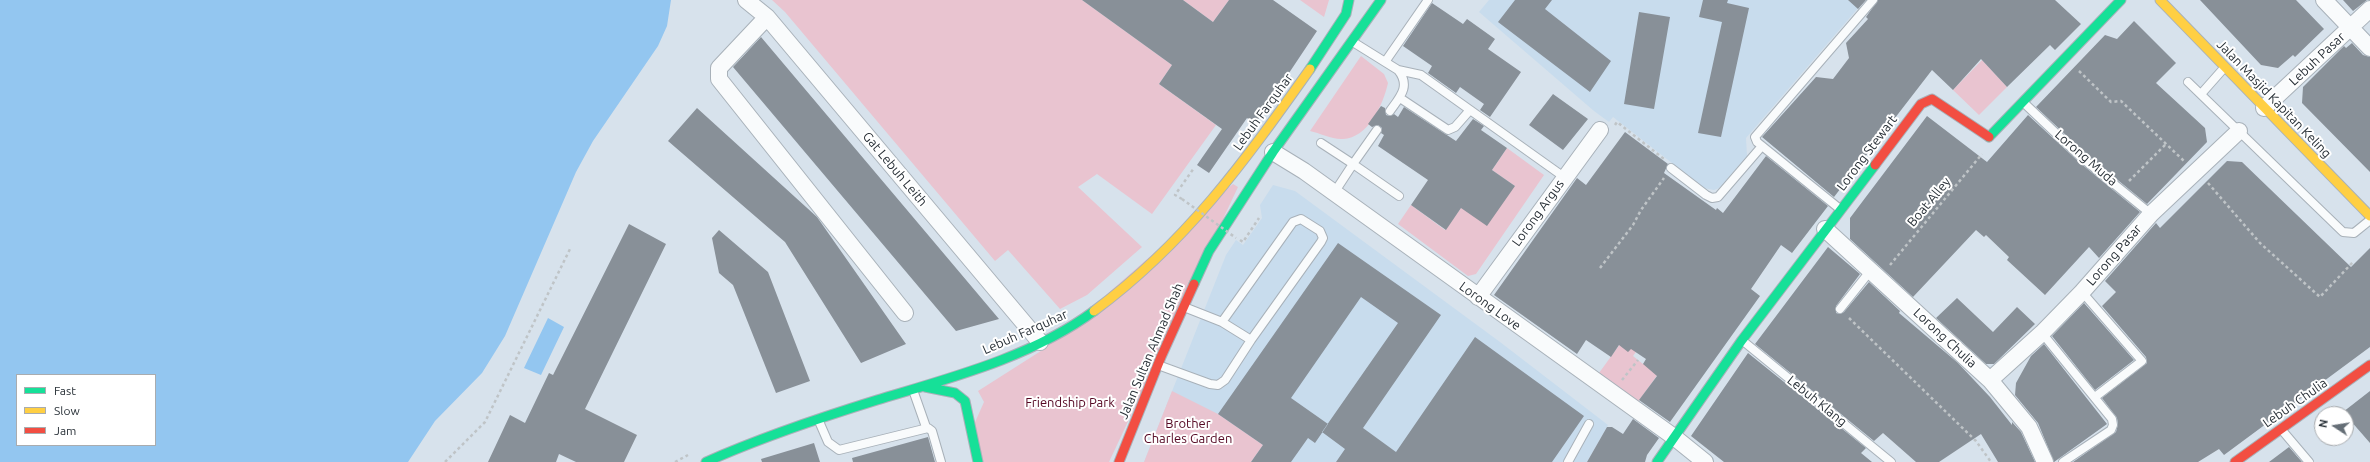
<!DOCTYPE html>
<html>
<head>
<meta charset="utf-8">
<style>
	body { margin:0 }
	#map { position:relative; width:2370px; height:462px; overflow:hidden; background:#d7e2ec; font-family:Ubuntu,sans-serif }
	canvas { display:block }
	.legend { position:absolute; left:16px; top:374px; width:140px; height:72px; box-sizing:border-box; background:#fff; border:1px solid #a9acaf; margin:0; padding:5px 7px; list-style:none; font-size:12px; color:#283037 }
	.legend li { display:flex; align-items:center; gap:8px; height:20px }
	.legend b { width:20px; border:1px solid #a9acaf }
	.north { position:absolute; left:2314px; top:406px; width:40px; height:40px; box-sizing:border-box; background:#fff; border:1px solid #a9acaf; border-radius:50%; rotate:282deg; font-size:11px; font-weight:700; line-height:16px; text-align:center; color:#283037 }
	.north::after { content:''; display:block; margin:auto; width:14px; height:18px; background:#656e76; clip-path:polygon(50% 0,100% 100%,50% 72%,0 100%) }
</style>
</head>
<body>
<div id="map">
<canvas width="2370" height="462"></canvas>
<ul class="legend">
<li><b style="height:5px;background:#16e098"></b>Fast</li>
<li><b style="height:5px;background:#ffcf43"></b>Slow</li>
<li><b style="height:5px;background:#f24e42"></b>Jam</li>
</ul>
<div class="north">N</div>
</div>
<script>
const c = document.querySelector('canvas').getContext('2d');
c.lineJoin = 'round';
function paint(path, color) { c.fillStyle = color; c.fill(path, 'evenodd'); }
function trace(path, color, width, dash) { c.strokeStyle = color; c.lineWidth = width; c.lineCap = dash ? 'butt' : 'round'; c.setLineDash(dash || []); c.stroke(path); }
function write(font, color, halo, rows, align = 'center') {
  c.font = font + ' Ubuntu,sans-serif'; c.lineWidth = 4; c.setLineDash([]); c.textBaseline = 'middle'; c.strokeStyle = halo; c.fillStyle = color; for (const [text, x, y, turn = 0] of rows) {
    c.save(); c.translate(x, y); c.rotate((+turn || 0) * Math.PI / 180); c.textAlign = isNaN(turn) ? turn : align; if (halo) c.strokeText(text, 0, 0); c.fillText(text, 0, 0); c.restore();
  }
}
paint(new Path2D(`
	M1489 0H1865L1746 138 1747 156 1719 188 1714 190 1704 188 1613 117 1609 122 1594 111 1479 12Z
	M1273 185 1295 191 1500 342 1608 425 1587 462H1144L1226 255 1236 240 1243 245 1262 218 1260 205Z`), '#c8dced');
paint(new Path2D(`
	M772 0H1082L1172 65 1159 84 1216 125 1152 214 1097 174 1078 187 1142 247 1087 295 1060 309 1008 250 995 261 785 12Z
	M1183 0H1229L1213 22Z
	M1300 0H1329L1324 17Z
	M1361 56 1384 74 1388 83C1383 105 1368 138 1343 139 1333 140 1320 133 1310 131Z
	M1982 60 2007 87 1979 115 1953 90Z
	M1507 148 1544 175 1476 274 1468 276 1398 224 1411 205 1445 230 1461 208 1515 186 1492 170Z
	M1233 184 1238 187 1109 462H978L972 429 984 402 978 391 1044 349Z
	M1652 300 1638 349 1633 356 1643 364 1673 353 1638 402 1599 373Z
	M1172 391 1218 414 1263 445 1251 462H1144Z`), '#e9c4d0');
paint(new Path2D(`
	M0 0H671L667 26 658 46 593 141 576 172 505 336 482 373 435 421 408 462H0ZM17 375H155V445H17Z
	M548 318 564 327 541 375 524 368Z`), '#93c6f0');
paint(new Path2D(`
	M1082 0H1183L1213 22 1229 0H1273L1317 31 1255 124 1247 118 1209 173 1197 165 1222 129 1159 84 1172 65Z
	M1515 0H1552L1545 9 1611 61 1590 92 1498 22Z
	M1703 0H1728L1727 3 1749 8 1721 137 1698 133 1722 22 1699 17Z
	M1848 0H1866L1858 9Z
	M1878 0H2055L2081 24 2055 50 2050 45 2007 87 1981 59 1953 90 1932 70 1834 197 1762 137 1816 77 1833 79 1849 58 1846 43 1868 19 1866 17Z
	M2200 0H2296L2324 29 2295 57 2293 55 2278 68 2261 65Z
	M2343 0H2367L2353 11Z
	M1432 3 1463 24 1467 19 1495 39 1488 49 1521 72 1490 117 1480 110 1484 104 1460 87 1456 93 1428 73 1432 66 1403 46Z
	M1639 12 1670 17 1654 109 1624 104Z
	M2134 21 2176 63 2156 83 2205 128 2207 142 2147 204 2086 154 2036 107 2105 35 2117 39Z
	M761 37 999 319 956 331 733 67Z
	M2352 43 2363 55 2370 57V172L2302 103 2303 87 2344 46 2346 48Z
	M1553 94 1588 119 1563 150 1529 125Z
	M1381 106 1385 108 1386 115 1390 116 1394 114 1398 117 1404 107 1456 141 1473 119 1484 126 1481 130 1507 148 1492 170 1515 186 1487 226 1461 208 1446 230 1411 205 1428 180 1378 146 1384 135 1381 133 1382 128 1378 125 1372 127 1368 124Z
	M697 108 817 217 906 344 861 363 785 242 668 141Z
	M2028 115 2079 162 2140 212 2099 258 2089 247 2045 295 2007 260 2009 257 1986 235 1984 237 1976 230 1913 297 1850 239V218L1927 116 1987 162Z
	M1625 132 1668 164 1664 173 1716 210 1717 208 1723 213 1766 156 1828 206 1792 253 1781 245 1751 289 1760 296 1670 422 1639 400 1657 376 1643 364 1646 359 1631 349 1628 352 1619 345 1611 357 1586 340 1577 354 1494 295 1577 178 1586 185Z
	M2227 161 2242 162 2351 267 2370 248V347L2224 455 2219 449 2198 462H2073L2116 432 2118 424 2117 418 2102 398 2147 363 2146 357 2102 306 2116 292 2105 281 2156 223 2160 228Z
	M629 224 666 244 585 409 637 435 624 462H576L559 454 556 462H488L510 415 525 423 549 373 553 375Z
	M719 230 768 272 810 381 776 393 733 285 719 273 712 238Z
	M1338 243 1441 315 1363 428 1396 452 1475 337 1584 416 1552 462H1336L1345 449 1322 432 1398 323 1361 297 1291 398 1328 424 1315 443 1308 438 1291 462H1251L1263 445 1218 414Z
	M1828 247 1860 274 1836 306V313L1840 314 1844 312 1869 282 1900 311 1899 313 1958 363 1990 397 2012 425V422L2021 432 2035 462H1998L1981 434 1939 462H1916L1883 433 1874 441 1755 344Z
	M1957 298 1993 332 2017 307 2035 324 1994 364H1986L1936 318Z
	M2084 303 2134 360 2095 390 2052 336Z
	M2044 344 2107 424 2054 462 2038 423 2015 395 2016 383 2031 356Z
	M1748 353 1866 448 1861 453 1872 462H1724L1691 436Z
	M2370 391V443L2343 412Z
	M1633 419 1659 438 1647 455 1645 462H1587L1607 427H1612L1623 434Z
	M928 437 935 462H853L852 458Z
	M814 443 820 462H762L761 459Z
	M2289 447 2302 462H2269Z`), '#889098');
const lane = new Path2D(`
	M1353 42 1398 70C1411 86 1400 97 1390 111
	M1385 62 1428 0
	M1398 70 1421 75 1564 177
	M2188 82 2343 232 2354 233 2370 220
	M2201 94 2224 68
	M1400 98 1448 130 1455 127 1470 110
	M2024 103 2082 158 2151 214
	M1377 130 1353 164 1399 196
	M1321 143 1353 164 1334 193
	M1671 168 1706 195 1712 198 1718 197 1762 146
	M1840 209 1757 142 1755 137 1873 0
	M2082 292 2142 361 2095 397
	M1184 307 1222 322 1251 340
	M1840 309 1871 270
	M2042 333 2112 419 2113 425 2111 430 2063 462
	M1743 341 1891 462
	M1158 365 1210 384 1218 385 1225 380 1251 340 1321 242 1323 238 1320 231 1301 219 1293 222 1222 322
	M913 390 926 427
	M818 419 828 442 839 450 928 428 932 431 941 462
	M2281 429 2309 462
	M1568 462 1589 424`);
const street = new Path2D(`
	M746 0 767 17 1040 342
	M2324 0 2370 48
	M767 17 719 68V79L905 313
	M2264 108 2370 9
	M1273 152 1304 171 1674 437 1705 462
	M1825 229 1990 380 2029 427 2045 462
	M1478 297 1600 130
	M1990 380 2042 333 2082 292 2151 214 2239 131`);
const fast = new Path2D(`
	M1310 69 1346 14 1349 0
	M1989 137 2121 0
	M1194 284 1209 251 1273 152 1381 0
	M925 387 955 393 965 401 978 462
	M706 462C762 437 819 418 877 400 950 378 1032 357 1094 311
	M1657 462 1742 340 1875 165`);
const slow = new Path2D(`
	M2160 0 2370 216
	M1094 311C1187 242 1244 162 1310 69`);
const jam = new Path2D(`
	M1875 165 1921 104 1932 99 1989 137
	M1119 462 1161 357 1194 284
	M2235 462 2370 365`);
trace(lane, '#a8b1b9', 10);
trace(street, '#a8b1b9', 18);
trace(fast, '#a8b1b9', 11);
trace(slow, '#a8b1b9', 11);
trace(jam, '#a8b1b9', 11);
trace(new Path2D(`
	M2079 71 2111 102 2121 101 2184 161
	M1615 125 1617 122 1664 159
	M2129 181 2166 144
	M2208 183 2260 243 2320 297 2353 262
	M1182 199 1175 195 1194 168
	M1240 240 1243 242 1259 218
	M1890 265 1982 154
	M1600 268 1633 225 1641 210 1664 178
	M1849 318 1976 441 1991 462
	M1622 380 1638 360
	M445 462 485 422 571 247
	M675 462 688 455`), '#bfc4c7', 2.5, [3, 3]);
trace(lane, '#f9fbfc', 8);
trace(street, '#f9fbfc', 16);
trace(fast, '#16e098', 9);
trace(slow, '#ffcf43', 9);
trace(jam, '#f24e42', 9);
trace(new Path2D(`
	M1182 199 1236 238`), '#bfc4c7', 2.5, [3, 3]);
write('13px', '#283037', '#fff', [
	["Lebuh Pasar",2317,59,-43],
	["Jalan Masjid Kapitan Keling",2274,99,46],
	["Lebuh Farquhar",1263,112,-54],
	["Lorong Stewart",1867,153,-53],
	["Lorong Muda",2086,158,41],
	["Gat Lebuh Leith",895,169,50],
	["Boat Alley",1929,202,-50],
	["Lorong Argus",1538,213,-54],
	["Lorong Pasar",2114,255,-49],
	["Lorong Love",1490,306,36],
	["Lebuh Farquhar",1025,332,-24],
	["Lorong Chulia",1945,338,43],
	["Jalan Sultan Ahmad Shah",1151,351,-67],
	["Lebuh Klang",1817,401,39],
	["Lebuh Chulia",2295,403,-35]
]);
write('13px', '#550823', '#fff', [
	["Friendship Park",1070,403],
	["Brother",1188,424],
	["Charles Garden",1188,439]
]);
</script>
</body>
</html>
